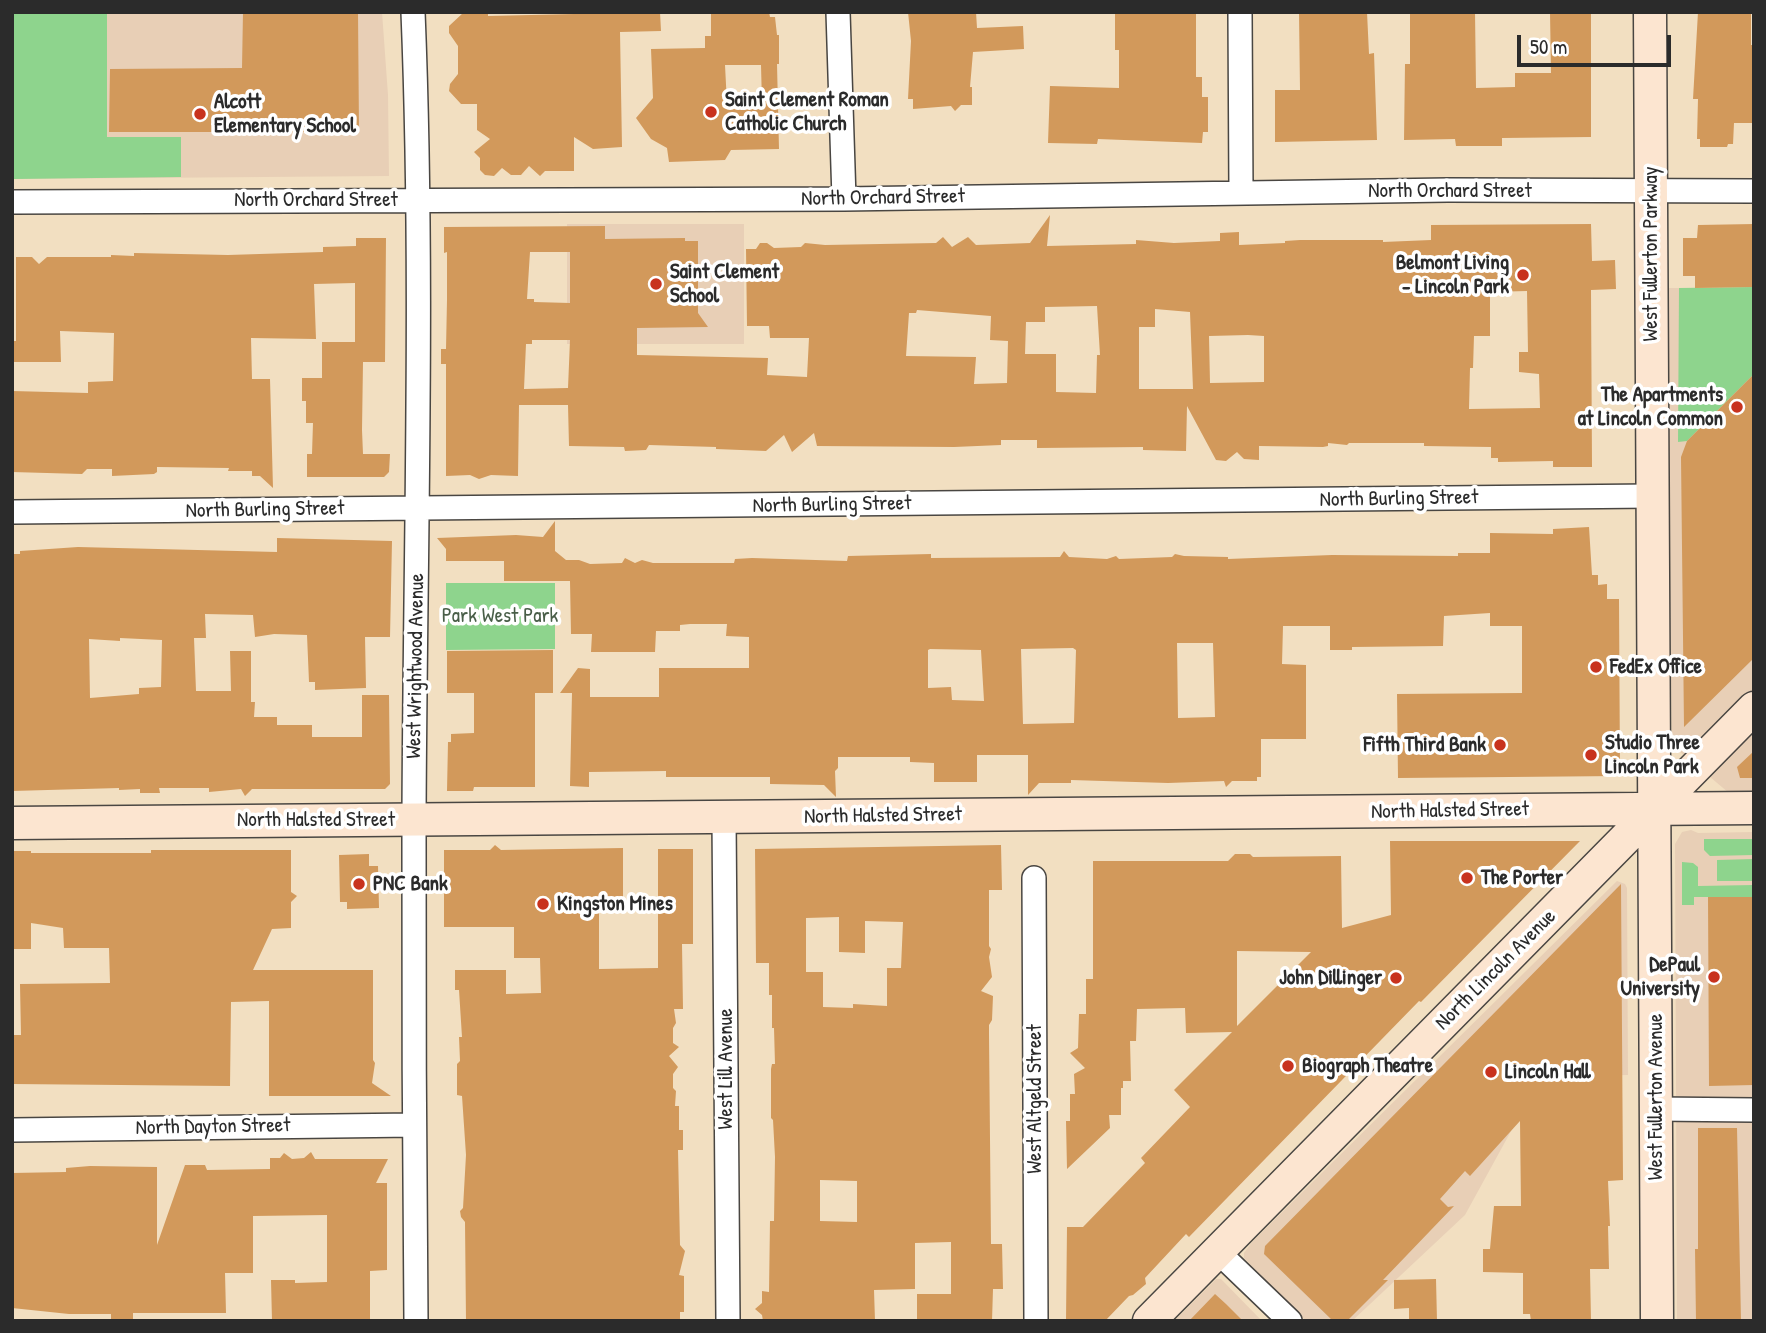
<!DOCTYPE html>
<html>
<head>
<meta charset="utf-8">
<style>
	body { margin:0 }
	#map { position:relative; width:1766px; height:1333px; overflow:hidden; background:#f2dfc1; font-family:"Patrick Hand",sans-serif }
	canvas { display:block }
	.frame { position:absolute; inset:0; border:14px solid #2b2b2b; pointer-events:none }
	.scale { position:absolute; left:1517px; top:35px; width:154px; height:32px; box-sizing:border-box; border:4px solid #2b2b2b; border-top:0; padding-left:9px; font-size:21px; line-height:24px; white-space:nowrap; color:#2b2b2b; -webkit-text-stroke:5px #fff; paint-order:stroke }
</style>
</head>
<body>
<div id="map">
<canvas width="1766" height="1333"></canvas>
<div class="frame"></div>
<div class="scale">50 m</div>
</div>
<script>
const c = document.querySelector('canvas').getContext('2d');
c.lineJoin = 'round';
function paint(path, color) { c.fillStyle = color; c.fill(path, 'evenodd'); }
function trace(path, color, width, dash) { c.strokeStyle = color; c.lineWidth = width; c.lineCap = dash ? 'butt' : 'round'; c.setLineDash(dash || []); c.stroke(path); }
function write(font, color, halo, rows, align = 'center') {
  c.font = font + ' "Patrick Hand",sans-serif'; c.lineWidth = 7; c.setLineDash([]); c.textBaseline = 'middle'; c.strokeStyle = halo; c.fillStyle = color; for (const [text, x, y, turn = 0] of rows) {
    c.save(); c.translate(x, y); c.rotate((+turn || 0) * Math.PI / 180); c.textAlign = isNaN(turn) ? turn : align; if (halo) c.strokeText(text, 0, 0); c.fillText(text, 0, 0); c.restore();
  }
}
paint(new Path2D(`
	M12 12H382L388 95 389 176 14 179Z
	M567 224H744V344H567Z
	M1665 288H1754V793H1729L1672 745Z
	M1691 830 1698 833 1754 832V1321H1677L1675 844 1682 832Z
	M1617 881 1625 884 1627 888 1628 1075 1545 1076 1516 1122 1465 1215 1352 1321H1306L1244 1258V1253L1252 1242Z
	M1216 1279H1221L1262 1321H1174Z`), '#e8cfb6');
paint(new Path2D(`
	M12 12H107V137H181V177L14 179Z
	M1754 287V374L1687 441 1678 442 1679 288Z
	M446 583H555V649L446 650Z
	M1704 839H1754V855L1710 856 1704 850Z
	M1754 859V881H1717V860Z
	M1682 862 1693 863 1698 867V886L1754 885V897H1694V905H1682Z`), '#8ed48d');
paint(new Path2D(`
	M243 12H358L359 132H109L110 69 242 68Z
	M660 12 661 31 620 32 622 147 593 149 574 137V171H545L540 176 529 166 521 175H511L502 168 494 176 485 175 480 170V158L474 152 490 139 477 130V104H461L449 91 450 84 458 74V46L449 33V26L463 13H488V16Z
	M711 12H769L770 17H775L777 35H779V64H777L779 149 731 150 725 160 669 162 667 148 651 139 636 118 653 98 651 49 705 48V36H711ZM725 65H761L762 103 727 104Z
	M908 12H976L977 28 1023 26 1024 49 973 52 970 87H972V105H961L955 111 951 106 913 109V99H908L911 41Z
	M1196 12V77H1202V97H1208V132H1203L1202 143 1098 139 1097 144 1048 143 1050 86 1119 88V50H1115V13Z
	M1299 12H1367L1369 54 1374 53 1377 140 1275 142V90H1300Z
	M1410 12H1475L1476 88 1515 87V73H1551L1550 12H1591V137L1502 138V146H1456L1455 139 1404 140 1405 64H1410Z
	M1698 12H1751V45H1754V123H1734L1733 144H1728L1727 147H1700V139H1697L1698 99H1693Z
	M1050 215 1047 246 1136 244V240L1174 243 1220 241V233L1239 232V245L1285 243V241L1300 240H1383V242L1431 240V225L1591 224 1592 261 1615 260 1616 289 1591 290 1592 467H1553V461L1498 462V458H1491V447L1424 446V443H1349L1347 445 1328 443V446L1323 447 1259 446V460L1244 459 1237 452 1226 461 1216 460 1187 406 1186 451 1143 450V447L1037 448V440H1001V445L954 447 817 446 814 433 792 452 784 435 766 451 716 449V447L649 445 646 450 625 451 624 447 569 446 568 405H519L518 476 491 475 479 479 470 475 446 476V364H441V349H446L447 300V252L444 253V227L605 226V239L685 238V241H698V313L708 327 637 328V355L768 358 767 375 807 377 809 338H770L769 326H747L746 249H756L760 243H767L774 248 801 247 805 243 825 245 936 243 943 237 952 247 968 237 976 245 1030 243ZM530 252H570V303L534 302V299H527ZM1527 291 1528 352H1519V372L1539 374 1540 408 1469 409 1470 368H1473L1474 336H1490V292ZM1097 306 1100 355H1097L1096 393 1056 392V354H1025L1026 322H1045V307ZM1155 309 1190 312 1193 389H1139V327H1155ZM917 310 991 316 990 340 1008 341 1007 383 974 384 976 357 906 356 909 313H916ZM1248 335 1264 336V382L1210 383 1209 336ZM532 340H570L568 388 524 389 526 344H532Z
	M1754 224V287L1695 288V276H1683V238H1697L1698 225Z
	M356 238H386L385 362H363L362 430 363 454H390L389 472 384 477H307V454H312L313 423H306V401H302V378H322V342H355V283L314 284 316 339 251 338 252 379H270L273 488 260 476H252V471H228L229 468 157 467V472L154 474 112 476V469H87L82 474 12 472V391L88 393V382L113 381 114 333 60 331 61 362H12V341H16V257H32L39 264 47 257H111V255L134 256V253L228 255 323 252V247L356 246Z
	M1754 374V658L1684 727 1681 457 1687 441Z
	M555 521V551L566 560H579L590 564 622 563 625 558 635 563 642 560 653 563H734L735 559 752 558 847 561 848 556 931 554V558L1060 557 1064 551 1069 557 1107 559 1116 556 1119 559 1172 557 1175 554 1184 556 1228 557V559L1332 555 1458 556V553H1490V533L1553 534V529L1589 527 1592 575H1598V585L1607 584V599H1619L1620 776 1398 778 1397 694 1522 693V626H1490V613L1444 616 1443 646 1352 647V650H1330V626H1283L1282 664 1306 665V739H1261V777H1257V781H1232L1226 787 1224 781 1168 783 1071 780V783H1039L1028 795V755H977V782H934V763L910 762V757H838V768L835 771 836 797 824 785 770 784V777H666V771L589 772V787L570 786 572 693H560L578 668 590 669V697H659V668H749V637L726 636 727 624H690L680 625V631H656L655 652H591L592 634H571L570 581H504V561H446V549L437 538 516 535 543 537ZM1177 643H1213L1215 717 1178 718ZM1073 648 1076 650 1074 723 1023 724 1021 649ZM930 649 981 650 984 701 952 700 951 687 928 688V650Z
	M277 538 392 541 390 637H365L366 688 315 690V682H309L307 635 274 634 255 637 253 615 205 614 206 638H194L196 691H231L230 651H251V702H255L254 717H277V725H312V737H362V695H389L390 784 385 789H252L245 796 241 789 209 792V788H159L160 793H140V789L119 790V788L12 791V554H20V551L78 547 277 552ZM120 638 162 640 161 687 139 688V694L90 698 89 639 120 641Z
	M553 650V693H535V787H474L473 791H447L448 742H451V734L474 733V693H447V651Z
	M1754 751V778H1740L1737 767Z
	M1390 841H1580L1421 1002 1419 1001 1189 1237 1186 1234 1145 1278 1146 1284 1133 1295 1129 1296 1105 1321H1066L1067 1227H1083L1145 1163 1141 1158 1190 1107 1174 1090 1232 1032 1186 1033 1185 1008 1137 1009 1136 1041H1130L1131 1081H1123V1088H1121V1115H1109L1110 1128 1067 1169 1066 1121H1070V1094H1075L1074 1074 1085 1068 1070 1053 1078 1048 1079 1014H1086V979H1093V861H1228L1235 854H1250L1253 857 1341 856 1342 928 1391 915ZM1237 951 1311 952 1237 1026Z
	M495 845 501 850 623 848V899H614V908L599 909V969L658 968V849H693V944H682L683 1009H674L676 1023 673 1028V1043L679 1047 669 1056 678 1067 673 1074V1088L676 1091 675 1106H679V1130H683V1150H678L680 1245 685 1251 679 1275 684 1276V1312H680V1321H466L465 1222 461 1217 460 1211 463 1208 466 1155 462 1096 457 1095V1064L460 1061 459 1037H462L459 990H455V970H506V994L541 993 540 958H514V927H444V850H490Z
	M1001 845 1002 890H989V946L991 949 989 957 992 977 981 991 993 996 992 1020 989 1025V1034L991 1244H1002L1003 1289H993L992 1321H917V1294H951V1242L915 1243V1289L874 1290 875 1321H763L762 1315 755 1309 762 1303V1291L769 1292 770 1221H774L775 1157 773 1120 771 1118V1069L772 1064H775L774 1028H772V995H769V963H756L755 849ZM839 917V952L865 953V921L903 922 901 968H887V1006L853 1004V1008L823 1007V972H806V918ZM820 1180 857 1181V1222L820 1221Z
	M151 850H291V892L297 896 291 902V928L272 929 253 970H373V1060L375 1063 372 1083 391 1096H269V1001L231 1002 230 1086 12 1084V1035H21L20 984 110 983 109 948H64L63 928 31 923V949H12L13 851H31V853H151Z
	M369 854V866H378L379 908 347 909V902H340L339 855Z
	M1621 884 1623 1180 1608 1181 1610 1226H1608L1609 1269H1590L1591 1321H1531L1530 1314H1523V1273L1483 1272V1249H1490L1494 1206H1521L1520 1121 1470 1176 1465 1171 1440 1199 1448 1207 1454 1206 1383 1280H1388L1347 1321H1333L1264 1254 1265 1246Z
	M1708 897H1754V1085L1709 1086Z
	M1698 1128H1737L1741 1321H1696L1695 1249H1698Z
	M311 1152 315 1159H388L376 1183H387V1270L370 1271V1321H272L271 1280H295V1283L327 1282V1215L253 1216V1273H225L226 1313H133V1321H111V1314H69L12 1308V1173L66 1172V1168L90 1166 157 1167V1245L185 1165H205L207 1170 270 1169V1158H280L284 1153 292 1159 304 1158Z
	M1436 1279 1437 1321H1409V1308L1394 1309V1280Z
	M1215 1294 1226 1304 1243 1321H1189Z`), '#d2995b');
const minor = new Path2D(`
	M413 12C424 282 415 551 414 821 414 988 414 1154 416 1321
	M838 12 844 199
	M1240 12 1241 193
	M12 202 844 199 1448 190 1754 191
	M12 512 1652 496
	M724 818 728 1321
	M1034 878 1036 1321
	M1656 1109 1754 1110
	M12 1130 414 1125
	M1217 1251 1290 1321`);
const secondary = new Path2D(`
	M1650 12 1657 1321
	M12 823 1754 808
	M1149 1321 1754 708`);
trace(minor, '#494642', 26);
trace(secondary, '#494642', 35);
trace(minor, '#fff', 23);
trace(secondary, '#fce5d0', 32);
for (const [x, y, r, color] of [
	[711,112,7,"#c8321e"],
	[200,114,7,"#c8321e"],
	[1523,275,7,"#c8321e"],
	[656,284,7,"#c8321e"],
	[1737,407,7,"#c8321e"],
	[1596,667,7,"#c8321e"],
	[1500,745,7,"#c8321e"],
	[1591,755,7,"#c8321e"],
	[1467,878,7,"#c8321e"],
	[359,884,7,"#c8321e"],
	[543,904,7,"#c8321e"],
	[1714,977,7,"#c8321e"],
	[1396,978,7,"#c8321e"],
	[1288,1066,7,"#c8321e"],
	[1491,1072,7,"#c8321e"]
]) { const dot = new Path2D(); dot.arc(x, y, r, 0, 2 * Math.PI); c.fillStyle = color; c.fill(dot); trace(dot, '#fff', 2.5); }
write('bold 21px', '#2b2b2b', '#fff', [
	["Saint Clement Roman",725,100],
	["Catholic Church",725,124],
	["Alcott",214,102],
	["Elementary School",214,126],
	["Belmont Living",1509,263,"right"],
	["- Lincoln Park",1509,287,"right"],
	["Saint Clement",670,272],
	["School",670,296],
	["The Apartments",1723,395,"right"],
	["at Lincoln Common",1723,419,"right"],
	["FedEx Office",1610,667],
	["Studio Three",1605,743],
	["Lincoln Park",1605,767],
	["Fifth Third Bank",1486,745,"right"],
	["The Porter",1481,878],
	["PNC Bank",373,884],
	["Kingston Mines",557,904],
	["DePaul",1700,965,"right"],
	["University",1700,989,"right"],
	["John Dillinger",1382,978,"right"],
	["Biograph Theatre",1302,1066],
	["Lincoln Hall",1505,1072]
], 'left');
write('21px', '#2b2b2b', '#fff', [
	["North Orchard Street",1450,191],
	["North Orchard Street",883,198,-1],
	["North Orchard Street",316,200],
	["West Fullerton Parkway",1651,254,-90],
	["North Burling Street",1399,499,-1],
	["North Burling Street",832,505,-1],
	["North Burling Street",265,510,-1],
	["West Wrightwood Avenue",416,666,-89],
	["North Halsted Street",1450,811,-1],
	["North Halsted Street",883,816,-1],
	["North Halsted Street",316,820],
	["North Lincoln Avenue",1496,970,-45],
	["West Lill Avenue",726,1069,-90],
	["West Fullerton Avenue",1656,1097,-90],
	["West Altgeld Street",1035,1099,-90],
	["North Dayton Street",213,1127,-1]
]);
write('21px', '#495e48', '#fff', [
	["Park West Park",500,616]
]);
</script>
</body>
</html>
